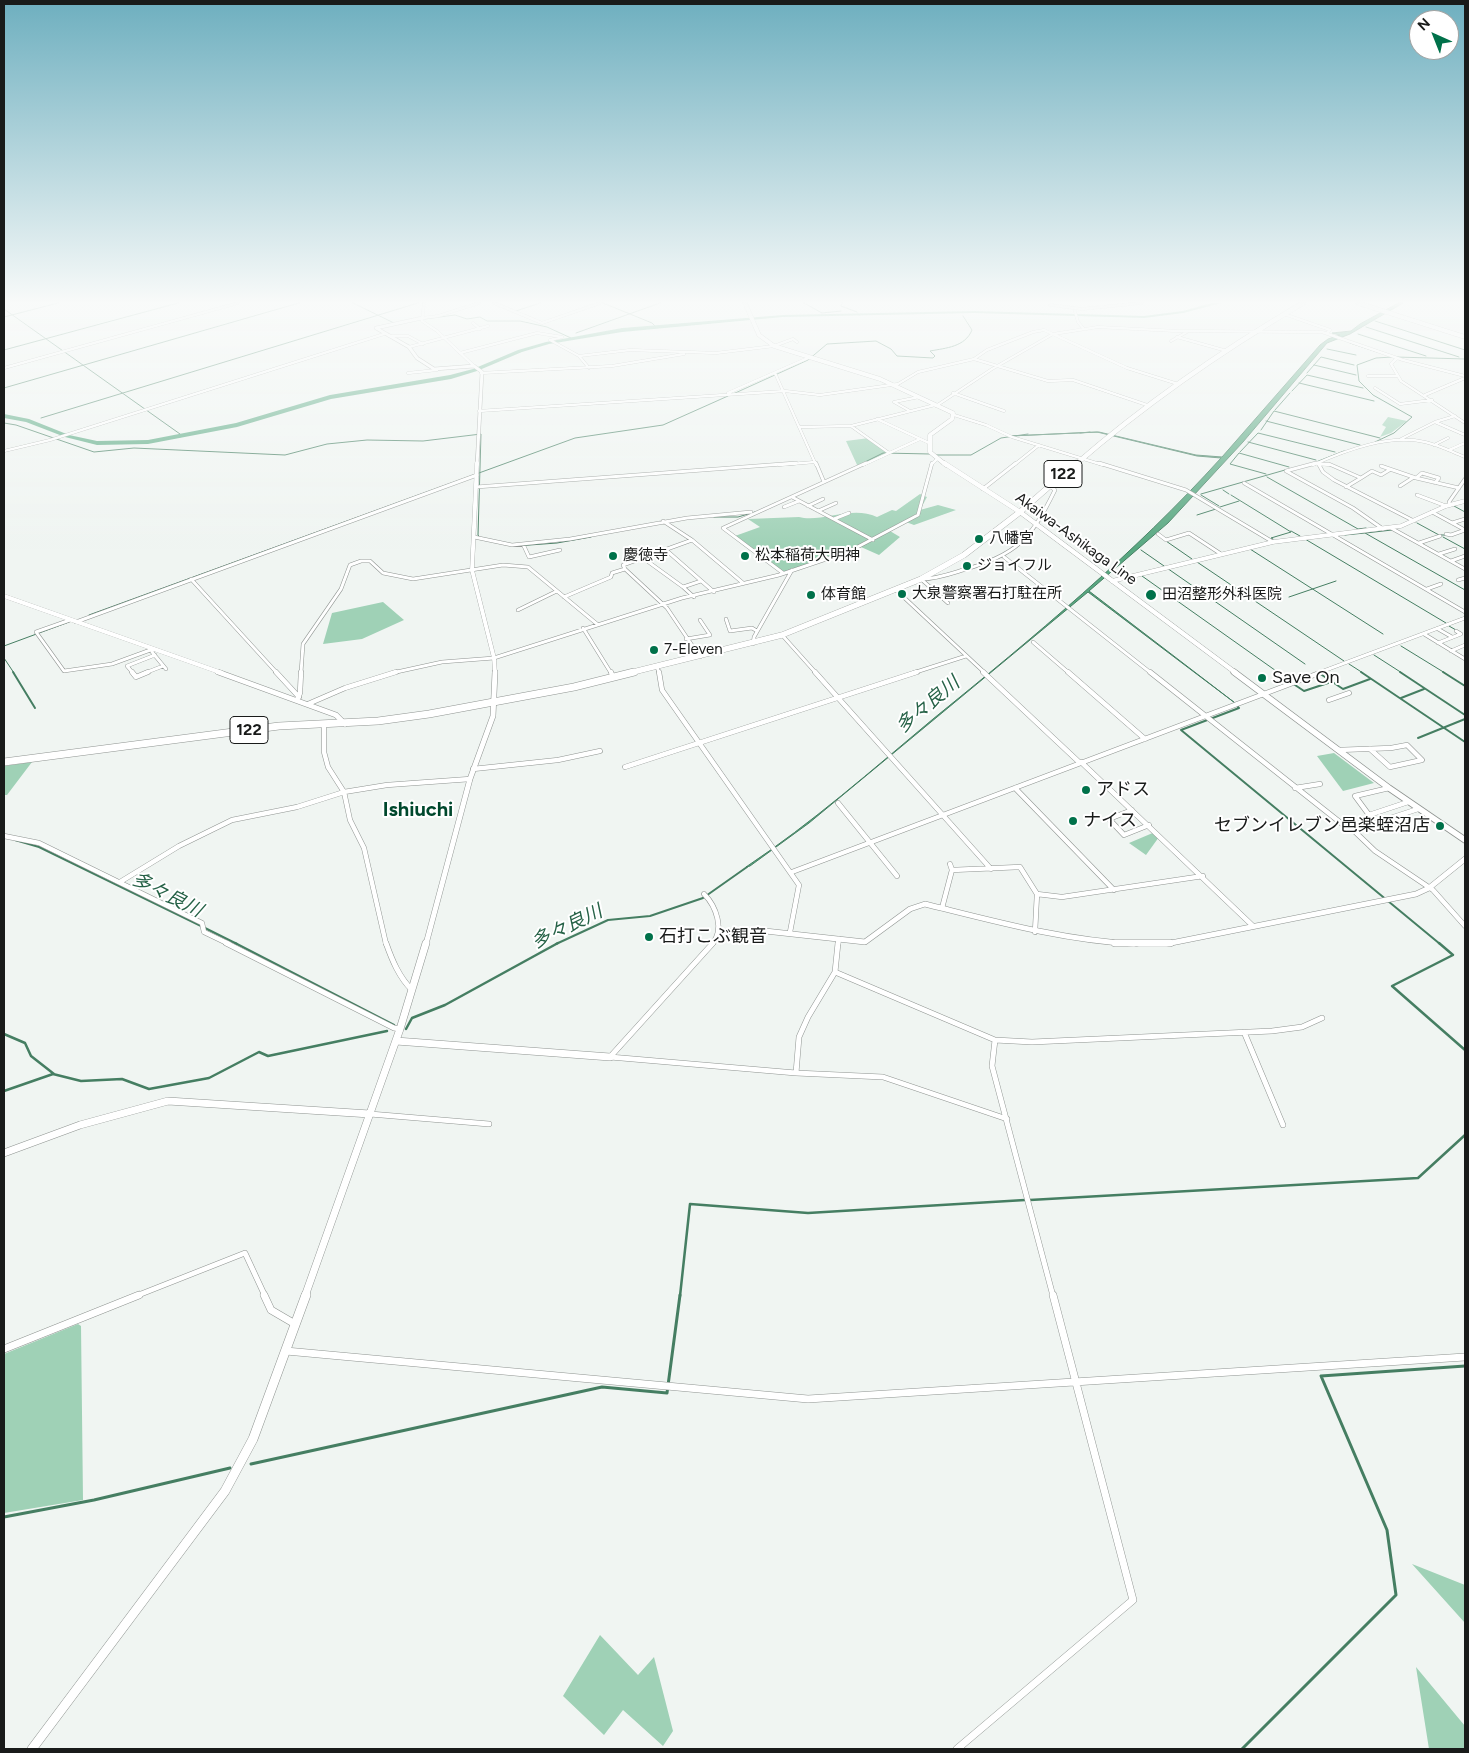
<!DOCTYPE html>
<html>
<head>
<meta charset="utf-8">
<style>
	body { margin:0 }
	#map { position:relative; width:1469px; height:1753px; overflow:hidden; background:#f0f5f2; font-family:Figtree,sans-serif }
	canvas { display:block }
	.frame { position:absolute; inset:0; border:5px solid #191b1a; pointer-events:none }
	.north { position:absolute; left:1409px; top:10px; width:50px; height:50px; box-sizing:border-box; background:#fff; border:1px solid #a3a4a3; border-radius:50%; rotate:316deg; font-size:14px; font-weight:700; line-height:20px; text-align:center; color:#191b1a }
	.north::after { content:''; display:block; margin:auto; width:18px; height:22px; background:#00714a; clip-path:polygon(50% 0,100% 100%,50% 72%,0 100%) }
</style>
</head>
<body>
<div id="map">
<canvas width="1469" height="1753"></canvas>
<div class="frame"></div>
<div class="north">N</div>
</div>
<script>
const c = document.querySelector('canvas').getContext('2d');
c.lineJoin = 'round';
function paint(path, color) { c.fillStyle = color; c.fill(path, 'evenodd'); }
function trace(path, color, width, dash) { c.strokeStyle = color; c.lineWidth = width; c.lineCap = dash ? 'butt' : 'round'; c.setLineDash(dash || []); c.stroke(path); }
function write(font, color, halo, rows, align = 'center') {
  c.font = font + ' Figtree,"Noto Sans JP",sans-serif'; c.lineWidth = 4; c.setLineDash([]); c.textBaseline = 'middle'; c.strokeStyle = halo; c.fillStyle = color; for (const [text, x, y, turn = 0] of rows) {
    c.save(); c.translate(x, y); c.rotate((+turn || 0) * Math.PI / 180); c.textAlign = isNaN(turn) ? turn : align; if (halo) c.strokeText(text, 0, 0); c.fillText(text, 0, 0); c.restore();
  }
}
paint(new Path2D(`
	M1388 417 1407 421 1391 433 1380 437 1386 427 1382 425Z
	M869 438 889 453 858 467 846 441Z
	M920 494 927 497 920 510 938 505 956 510 914 525 906 522 890 531 900 537 879 555 861 547 784 573 735 536 760 527 748 519 799 517C821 523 852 505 877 517L892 510 896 511Z
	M383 602 404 620 362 639 323 644 332 613Z
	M1334 753 1374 783 1343 791 1317 756Z
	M32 762 7 795H4V766Z
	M1155 832 1159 837 1146 855 1129 843Z
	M78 1324 81 1326 83 1500 4 1513V1354Z
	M1412 1564 1465 1585V1623Z
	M600 1635 638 1675 654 1657 673 1731 663 1746 623 1710 604 1735 563 1696Z
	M1416 1667 1465 1726V1749H1429Z`), '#9fd1b6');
const water = new Path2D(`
	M1399 303H1403L1350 334 1327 343 1243 442 1168 523 1089 591 1239 706 1088 592 809 823 750 866 746 867C812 823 872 770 933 719 1034 637 1134 554 1221 458L1197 456 1097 432 1010 436 1099 432 1196 455 1222 457 1320 345 1328 339 1340 335 1332 333 1351 331 1360 324Z`);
paint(water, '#58a881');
trace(water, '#457e62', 1);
trace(new Path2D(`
	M353 303 394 323
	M603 303 652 323 656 327
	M804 303 822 313 841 311
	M842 303 841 306 857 312
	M4 309 180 434
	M516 311 540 303
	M858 314 860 315
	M4 317 58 303
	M425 319 455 315 467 319 480 317 487 321H520L547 327 571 338
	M1375 321 1465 350
	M1366 327 1459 357
	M576 333 660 303
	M1358 334 1426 356
	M1350 343 1377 352
	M1327 349 1356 355
	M4 350 178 303
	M1396 357 1465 359
	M1314 365 1356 375
	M1307 373 1321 357 1354 365
	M1299 383 1374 401
	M4 388 299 303
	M1292 391 1307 375 1363 388
	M733 394 808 360 827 344 876 341 891 349 897 356 933 358 935 356 930 351C946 348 965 347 972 330L963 316
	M1275 410 1290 393
	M41 418 418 303
	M1266 421 1360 445
	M4 423 16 425 94 452 134 448 285 455 327 444 367 440 423 441 481 434 478 535 480 538
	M1261 430 1274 411 1380 438
	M1080 433 1090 432
	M180 435V437
	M1248 442 1316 460
	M1375 442 1394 433 1412 417 1373 395 1359 381 1357 365 1376 358 1392 357
	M1240 452 1258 433 1335 452
	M935 455H971L1001 438 1028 434
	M865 462 883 453 930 454
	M1316 462 1344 451
	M1266 474 1230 464 1239 453 1289 467
	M1267 477 1358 529 1366 528
	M1223 490 1229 494
	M1201 494 1285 470
	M1201 495 1219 506
	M1231 495 1291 532 1271 538 1273 539
	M1454 506 1465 512
	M1220 507 1239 501
	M1197 515 1216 509
	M714 517H738L755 512
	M1417 523 1439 535H1446
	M1291 531 1300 536
	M1366 533 1392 530
	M1345 535 1365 533 1465 590
	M1443 537 1465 549
	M1305 539 1446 623
	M1166 541 1192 559
	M516 546 557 543 591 537
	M1250 549 1383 634
	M1141 550 1305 664
	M1197 562 1344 661
	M1142 576 1279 673
	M1289 597 1336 581
	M89 615 575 438 663 425 728 396
	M1449 626 1456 630
	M4 646 69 622
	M1401 646 1445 673
	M1374 655 1402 673
	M4 658 14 673
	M1349 664 1363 673`), '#457e62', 1);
trace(new Path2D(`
	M13 672 35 708
	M1277 672 1290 681
	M1361 672 1465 742
	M1400 672 1465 715
	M1443 672 1465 686
	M1322 675 1343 689 1370 679
	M1295 685 1304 691 1331 682
	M1401 698 1424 689
	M1236 705 1239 708 1181 730 1440 944
	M1418 738 1465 719
	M15 840 39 847 201 926
	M205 928 237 944
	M556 944 608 920 650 916 703 898 747 867`), '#457e62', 2);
trace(new Path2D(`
	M235 943 394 1025
	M1439 943 1453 955 1392 986 1465 1050
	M406 1029 412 1018 445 1005 558 943
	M4 1034 25 1043 31 1056 54 1074
	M4 1091 53 1074 81 1081 122 1079 149 1089 209 1078 259 1052 268 1056 387 1031
	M1030 1200 1418 1178 1465 1135
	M680 1296 690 1204 808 1213 1025 1200`), '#457e62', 2.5);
trace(new Path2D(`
	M251 1464 602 1387 667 1393 680 1295
	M4 1517 94 1500 230 1468
	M1242 1749 1396 1595 1387 1530 1321 1376 1465 1366`), '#457e62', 3);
paint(new Path2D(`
	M1212 303H1221L1183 313 1144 318 974 313 783 317 622 332 549 344 522 352 477 371 451 379 331 399 237 427 148 444 97 445 65 437 26 422 4 418V414L29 419 69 435 97 441 148 440 236 423 330 395 450 375 473 369 518 350 546 342 622 328 783 315 974 311 1144 316 1183 311Z`), '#58a881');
const minorFar4 = new Path2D(`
	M424 303 422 321 437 331 474 366
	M494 303 542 323 600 303
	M1050 305 1082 309 1142 303
	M1074 308 1078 322 1083 328
	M1284 314 1330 330 1327 333
	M422 318 438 316 479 303
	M473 323 480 329
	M389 336H408L423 344
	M1177 337 1227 351
	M550 340 579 356 630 350 716 353 774 346 793 339 797 342
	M1171 341 1187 332
	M409 347 488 326
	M460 353 537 333 562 337 550 340
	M579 356 589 368
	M1397 358 1391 364 1401 381 1465 423
	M974 359 1048 381 1073 380 1147 405
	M4 368 238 303
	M408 373 437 370
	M481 373 612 366 684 354
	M775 373 816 465
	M1368 376H1397
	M1375 388 1400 404 1432 400
	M728 393 808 358
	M953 393 1004 411
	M1425 395 1465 378
	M936 406 992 369 1053 334 1098 327 1177 331 1322 332 1403 360 1465 376
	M479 411 785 391 820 395 898 384 918 372 974 359 987 350 1033 332 1044 330 1127 368 1178 384
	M910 411 894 402 919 397
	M954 415 986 425 1012 437 1103 465
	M877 419 929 443
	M1435 422 1465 435
	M851 426 889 453
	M800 427 851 426 935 405
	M1401 439 1435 422 1455 416
	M1434 445 1448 438
	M1449 450 1465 443
	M4 451 50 440 384 334
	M1317 463 1319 465
	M1319 464 1330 465
	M779 465 815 462
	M863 465 920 439
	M931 465 937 459
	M1014 465 1039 445
	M1313 465C1346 450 1389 434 1425 442 1439 445 1452 452 1465 457`);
const minorFar3 = new Path2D(`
	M816 463 824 482
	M1099 463 1186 490 1273 542
	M1318 463 1323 472 1334 480 1414 521
	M1319 464H1329L1361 478 1372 471 1381 475 1391 469
	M1381 466 1416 478 1459 488
	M1286 471 1316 463
	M1286 471 1353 508 1383 529
	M1416 478 1422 473 1439 478 1435 483
	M1244 483 1465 612
	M1400 486 1414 477
	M476 487 796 463
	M1346 487 1361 478
	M983 489 1016 463
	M1417 495 1446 506
	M792 497 873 540
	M1450 505 1449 502 1465 479
	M808 506 823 499
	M784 507 799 501
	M818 511 836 503
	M1432 512 1465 530
	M834 519 849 513
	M663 521 692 540 743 583
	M1452 523 1465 519
	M1391 528 1465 569
	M1158 534 1166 540 1189 533 1221 554
	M1446 534 1451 535 1465 530
	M474 537 512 545 570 539 687 518 751 512
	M1419 543 1440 536
	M523 544 529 557 560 550
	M666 550 714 592
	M1439 554 1455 549
	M1004 557 1151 673
	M643 558 683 587 701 581
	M1451 561 1465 556
	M625 569 667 608 700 657
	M625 569 623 565 692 540
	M783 573 723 528 866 463
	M191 579 277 673
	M921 579 948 603
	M922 579C936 579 950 574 963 570 1017 555 1031 539 1055 490L1050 486
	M1458 580 1465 578
	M683 587 694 597
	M1427 589 1441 584
	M896 590 985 673
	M564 597 611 577 612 573 625 569
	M518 610 557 591
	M726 619 730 631 752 628 757 631
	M70 620 36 632 64 671 112 664 153 649 152 652 166 669
	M76 622 477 475
	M583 628 611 673
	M1438 629 1452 637
	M1424 634 1465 659
	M782 635 816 673
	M686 639 710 635 700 620
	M1033 642 1069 673
	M1438 643 1461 634 1456 631
	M753 644 754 637 792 570
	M1451 651 1465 645
	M657 667 659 673
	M133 673 127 666 155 655
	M145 673 163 666
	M301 673 303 644 341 589 350 565 361 561H370L383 573 413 579 503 565 528 567 597 624
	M392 673 442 662 494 658 682 598 779 575 850 551 918 515 932 463
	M913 673 966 656
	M1318 673 1465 618`);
const minorFar2 = new Path2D(`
	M132 672 136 677 148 672
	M276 672 299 697
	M611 672 613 677
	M659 672 662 690 799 885 790 932
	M815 672 991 869
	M983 672 1080 763
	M1068 672 1145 739
	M1150 672 1346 827 1369 825 1418 809
	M297 700 300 693 301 672
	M1329 700 1349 693
	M308 704 345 688 396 672
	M324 724V752L328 767 344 792 350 820 364 848 386 944
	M1338 750 1391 748 1407 745 1422 760 1390 767 1370 749
	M1081 762 1253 926
	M625 767 917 672
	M473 769 558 760 600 751
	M1015 788 1114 890
	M1295 788 1320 784
	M1389 788 1355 796 1369 815 1408 802
	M838 803 897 876
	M1132 810 1109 819 1124 835 1149 825
	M1350 827 1375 851 1433 890 1465 926
	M4 836 39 843 202 923 204 932 229 944
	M952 870 1020 867 1037 894 1062 897 1203 876
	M792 872 1322 672
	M120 882 179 846 232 820 297 807 344 792 387 785 470 779
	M704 894C716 906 725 930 712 944
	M942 908 952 870 950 864
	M1035 932 1037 894
	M838 944 839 939`);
const minorFar1 = new Path2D(`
	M226 943 394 1028 400 1029
	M386 943C392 960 399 977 412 990
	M835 972 995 1040 1032 1042 1272 1031 1302 1027 1322 1018
	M1244 1032 1283 1125
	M995 1040 992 1066 1053 1296
	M610 1057 796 1073 883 1077 1007 1119
	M610 1057 713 943
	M796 1073 799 1037 808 1017 835 972 838 943
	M370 1114 489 1124
	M136 1296 245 1253 265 1296`);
const minor = new Path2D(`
	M264 1295 271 1310 295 1324
	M4 1349 139 1295
	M286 1351 808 1399 1465 1357
	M957 1749 1133 1600 1053 1295`);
const tertiaryFar4 = new Path2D(`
	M422 318 376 328 409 347 417 358 434 369 474 366 482 372 477 465`);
const tertiaryFar3 = new Path2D(`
	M477 463 472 570 494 658 495 673
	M1112 581 1273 542 1401 526 1446 506 1465 501
	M4 596 222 673`);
const tertiaryFar2 = new Path2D(`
	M218 672 336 715 345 724
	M720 932 756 930 865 942 910 909 925 904C994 921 1062 940 1134 944
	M426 944 470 779 493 716 495 672
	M1139 944H1166L1416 894 1429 888 1465 859`);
const tertiaryFar1 = new Path2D(`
	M1115 943H1170
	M396 1041 610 1057
	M4 1153 80 1125 168 1101 370 1114
	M305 1296 400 1029 426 943`);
const tertiary = new Path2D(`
	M32 1749 225 1491 253 1439 306 1295`);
const secondaryFar2 = new Path2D(`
	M745 303 759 335 774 346 880 379 953 413 952 419 930 435V452L946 465`);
const secondaryFar1 = new Path2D(`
	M944 463 1020 512 1236 673`);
const secondary = new Path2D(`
	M1234 672 1389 788 1465 840`);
const primary = new Path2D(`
	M1358 303 1465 337`);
const trunkFar2 = new Path2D(`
	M1075 465C1145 404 1223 350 1303 303`);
const trunkFar1 = new Path2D(`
	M629 673 782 635 921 579 964 555 1020 512 1076 463`);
const trunk = new Path2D(`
	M4 762 279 726 378 721 429 714 574 687 634 672`);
trace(minorFar4, '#8f9491', 3);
trace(minorFar3, '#8f9491', 4);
trace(minorFar2, '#8f9491', 5.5);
trace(minorFar1, '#8f9491', 6);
trace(minor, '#8f9491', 8);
trace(tertiaryFar4, '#8f9491', 4);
trace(tertiaryFar3, '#8f9491', 4.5);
trace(tertiaryFar2, '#8f9491', 6);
trace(tertiaryFar1, '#8f9491', 8);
trace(tertiary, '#8f9491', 10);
trace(secondaryFar2, '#8f9491', 4.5);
trace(secondaryFar1, '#8f9491', 5);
trace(secondary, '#8f9491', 7);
trace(primary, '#8f9491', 4.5);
trace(trunkFar2, '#8f9491', 5);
trace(trunkFar1, '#8f9491', 6);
trace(trunk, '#8f9491', 8);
trace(minorFar4, '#fff', 2.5);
trace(minorFar3, '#fff', 3);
trace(minorFar2, '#fff', 4.5);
trace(minorFar1, '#fff', 5);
trace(minor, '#fff', 7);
trace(tertiaryFar4, '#fff', 3);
trace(tertiaryFar3, '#fff', 4);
trace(tertiaryFar2, '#fff', 5);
trace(tertiaryFar1, '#fff', 7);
trace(tertiary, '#fff', 9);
trace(secondaryFar2, '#fff', 4);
trace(secondaryFar1, '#fff', 4.5);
trace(secondary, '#fff', 5.5);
trace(primary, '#fff', 4);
trace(trunkFar2, '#fff', 4.5);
trace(trunkFar1, '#fff', 5.5);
trace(trunk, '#fff', 7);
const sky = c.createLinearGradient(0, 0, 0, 549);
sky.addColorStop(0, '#6eafbf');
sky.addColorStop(0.55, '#f8faf9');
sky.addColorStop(1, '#f8faf900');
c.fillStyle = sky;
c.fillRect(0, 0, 1469, 549);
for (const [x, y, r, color] of [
	[979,539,5,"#00714a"],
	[613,556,5,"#00714a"],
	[745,556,5,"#00714a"],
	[967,566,5,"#00714a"],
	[902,594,5,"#00714a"],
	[811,595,5,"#00714a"],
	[1151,595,6,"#00714a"],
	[654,650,5,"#00714a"],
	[1262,678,5,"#00714a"],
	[1086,790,5,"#00714a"],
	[1073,821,5,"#00714a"],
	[1440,826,5,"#00714a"],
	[649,937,5,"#00714a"]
]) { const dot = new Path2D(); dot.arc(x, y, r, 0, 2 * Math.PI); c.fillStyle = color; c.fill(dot); trace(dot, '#fff', 2); }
write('15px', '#191b1a', '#fff', [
	["八幡宮",989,539],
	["慶徳寺",623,556],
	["松本稲荷大明神",755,556],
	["ジョイフル",977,566],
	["大泉警察署石打駐在所",912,594],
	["体育館",821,595],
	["田沼整形外科医院",1162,595],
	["7-Eleven",664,650]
], 'left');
write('15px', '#191b1a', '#fff', [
	["Akaiwa-Ashikaga Line",1076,539,36]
]);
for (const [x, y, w] of [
	[1063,474,38],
	[249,730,38]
]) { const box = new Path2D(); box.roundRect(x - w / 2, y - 13.5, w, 27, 4); c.fillStyle = '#fff'; c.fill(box); trace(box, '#191b1a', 1); }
write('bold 16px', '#191b1a', null, [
	["122",1063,474],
	["122",249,730]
]);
write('18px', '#191b1a', '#fff', [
	["Save On",1272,678],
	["アドス",1096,790],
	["ナイス",1083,821],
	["セブンイレブン邑楽蛭沼店",1430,826,"right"],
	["石打こぶ観音",659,937]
], 'left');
write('italic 19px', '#266247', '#fff', [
	["多々良川",928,705,-40],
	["多々良川",167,895,27],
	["多々良川",567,927,-26]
]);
write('bold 20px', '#00482d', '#fff', [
	["Ishiuchi",418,810]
]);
</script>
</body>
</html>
